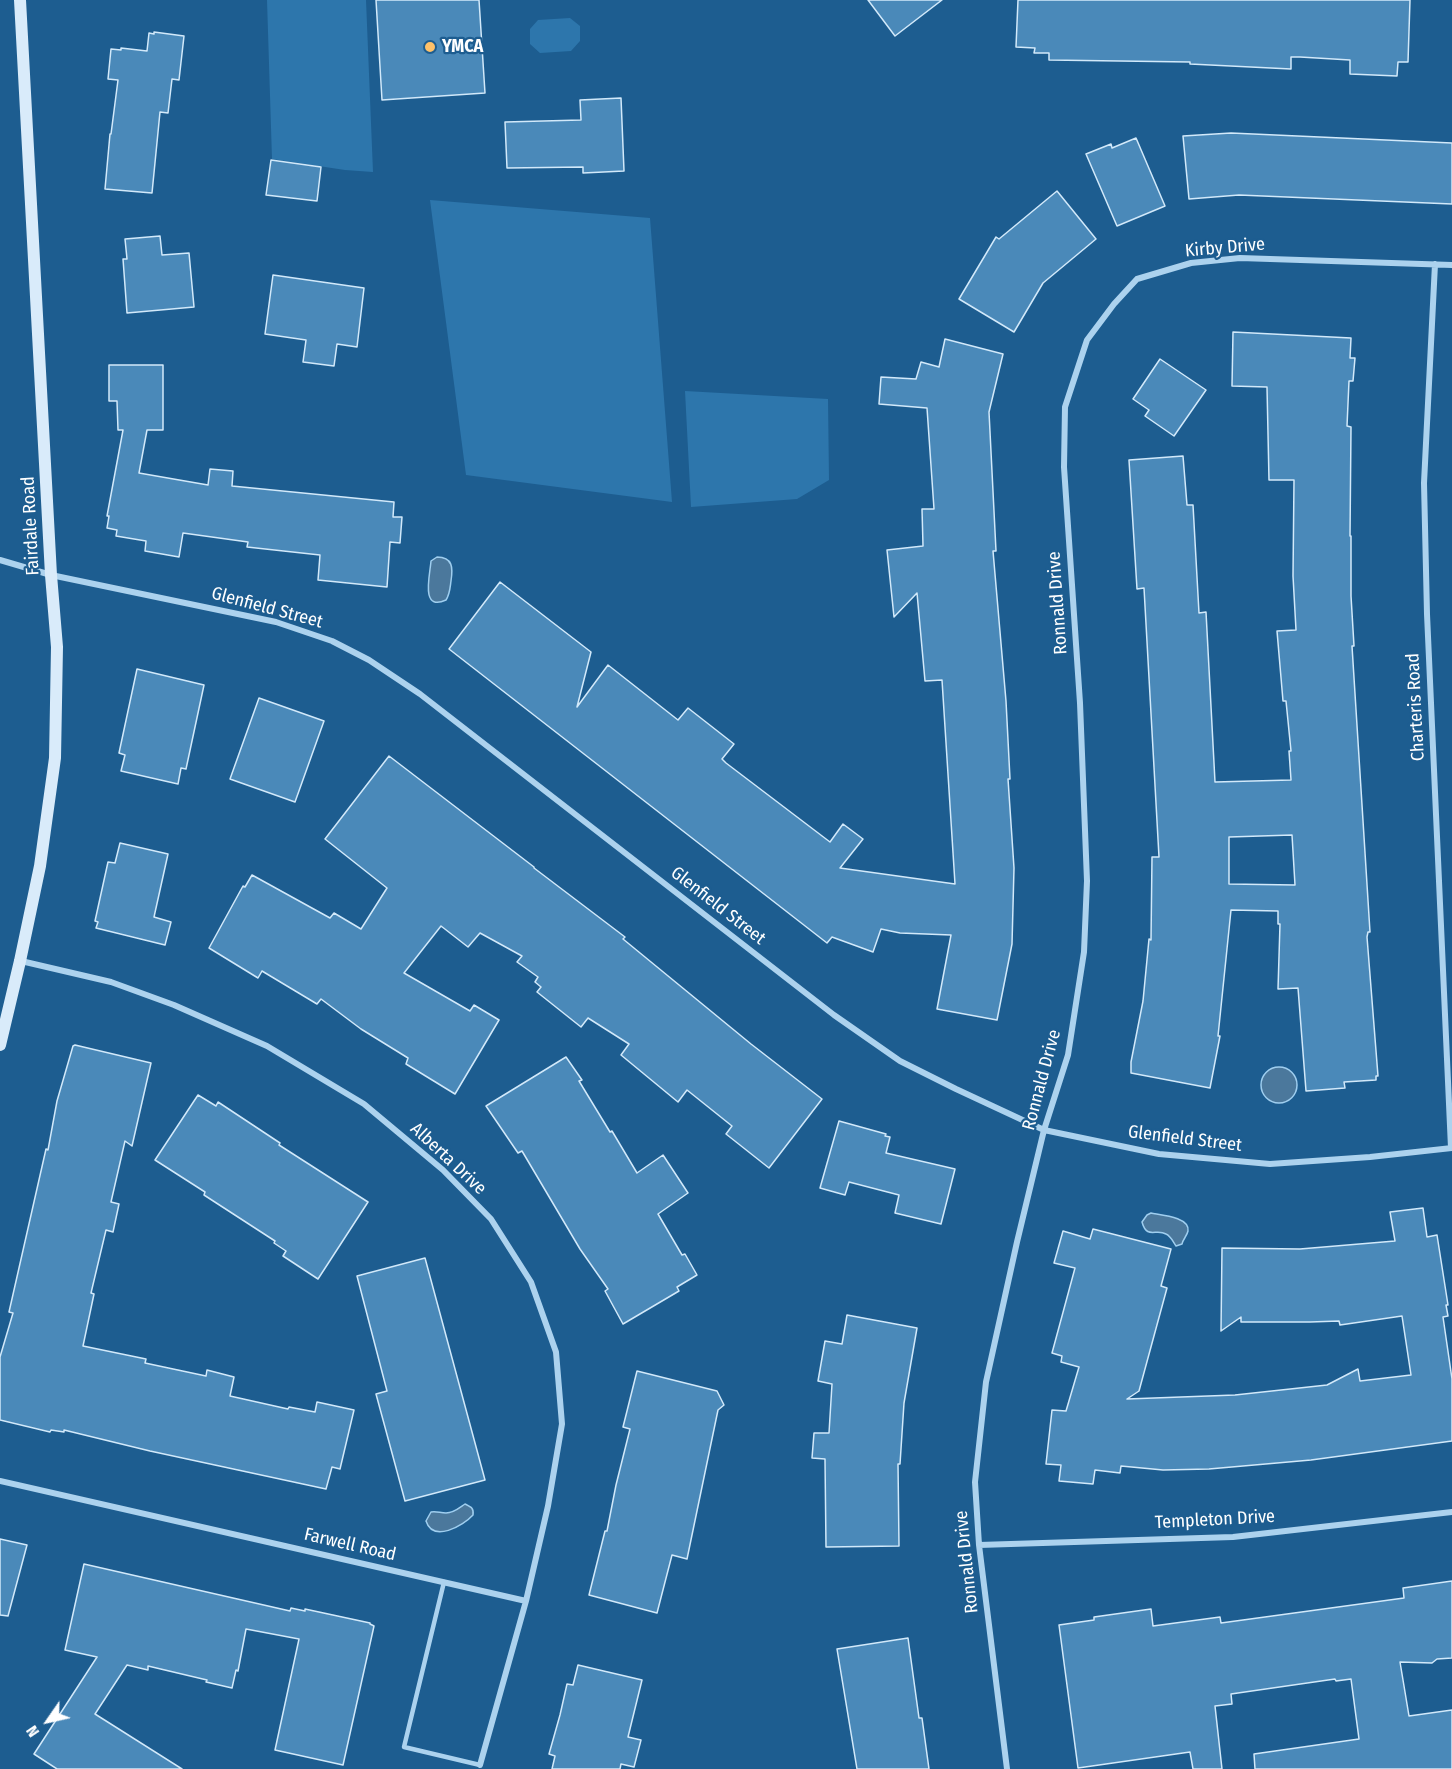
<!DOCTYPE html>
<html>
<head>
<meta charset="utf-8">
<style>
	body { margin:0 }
	#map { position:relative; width:1452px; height:1769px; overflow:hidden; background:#1d5d90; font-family:"Fira Sans Condensed",sans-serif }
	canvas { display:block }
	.north { position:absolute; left:18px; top:1691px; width:60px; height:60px; -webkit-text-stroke:4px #1d5d90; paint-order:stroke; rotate:236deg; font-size:16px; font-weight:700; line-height:24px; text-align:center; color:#fff }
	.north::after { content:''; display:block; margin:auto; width:21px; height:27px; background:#fff; clip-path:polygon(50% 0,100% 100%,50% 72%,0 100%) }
</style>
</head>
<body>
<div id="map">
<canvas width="1452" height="1769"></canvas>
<div class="north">N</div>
</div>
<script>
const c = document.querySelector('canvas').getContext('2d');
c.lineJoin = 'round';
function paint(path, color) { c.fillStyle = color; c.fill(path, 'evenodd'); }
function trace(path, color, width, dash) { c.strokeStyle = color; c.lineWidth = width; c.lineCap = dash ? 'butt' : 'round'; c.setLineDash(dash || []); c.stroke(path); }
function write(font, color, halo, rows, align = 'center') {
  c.font = font + ' "Fira Sans Condensed",sans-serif'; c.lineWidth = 4.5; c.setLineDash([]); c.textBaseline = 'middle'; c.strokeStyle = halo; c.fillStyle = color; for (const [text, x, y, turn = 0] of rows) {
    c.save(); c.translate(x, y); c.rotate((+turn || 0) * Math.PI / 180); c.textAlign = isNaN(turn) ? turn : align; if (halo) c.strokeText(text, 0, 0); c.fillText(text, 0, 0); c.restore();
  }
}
paint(new Path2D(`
	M267 0H366L373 172 345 170 272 159Z
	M570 18 580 26V41L571 51 540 53 530 44V29L538 20Z
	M430 200 650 218 672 502 466 475Z
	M685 391 828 399 829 480 797 499 691 507Z`), '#2d76ac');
const water = new Path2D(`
	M437 557C453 557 453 568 451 581 450 588 450 594 446 600 420 612 430 575 431 561Z
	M1261 1085a18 18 0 1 1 36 0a18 18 0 1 1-36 0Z
	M1151 1213C1161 1215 1190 1217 1188 1231 1187 1236 1183 1239 1182 1244L1176 1246C1173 1242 1171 1236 1166 1234 1156 1228 1147 1240 1142 1222L1147 1215Z
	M465 1504C471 1507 474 1508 473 1515 463 1526 433 1543 426 1521L431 1512C437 1511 440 1513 446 1513 454 1513 459 1508 465 1504Z`);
paint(water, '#4b789c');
trace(water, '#9fceef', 1.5);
const building = new Path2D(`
	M376 0H479L485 93 382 100Z
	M868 0H942L895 36Z
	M1018 0H1410L1408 62H1398L1397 76 1350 74V60L1300 57H1291V69L1190 64V62L1049 60V53H1034L1035 48 1016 47Z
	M154 32 184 36 179 80 172 79 168 113 160 112 152 193 105 189 110 134H111L118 80 108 79 111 49 121 50V48L147 51 149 33 154 34Z
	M621 98 624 171 583 173V167L507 168 505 122 581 120 580 100Z
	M1231 133 1452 143V204L1239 195 1189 199 1183 136Z
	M1136 138 1165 206 1117 226 1086 154 1111 144 1112 148Z
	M271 160 321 167 317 201 266 195Z
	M1057 191 1096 239 1043 283 1014 332 959 299 996 237 999 239Z
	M160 236 162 255 189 253 194 307 127 313 123 259H127L125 239Z
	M273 275 364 288 357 347 337 344 334 366 303 362 306 340 265 334Z
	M1233 332 1351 338 1350 358H1355L1353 381H1349L1347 426 1351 427 1350 536H1351V596L1354 646H1352L1370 932H1368L1367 937 1378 1076H1376V1080L1344 1082 1345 1088 1306 1091 1298 988 1278 989 1280 924H1278V911L1231 910 1218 1036H1220L1210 1088 1131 1073V1062L1143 1001 1149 939 1151 940 1152 857H1159L1144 588 1137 589 1129 460 1183 456 1187 505H1193L1199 613 1206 612 1215 782 1291 780 1289 751H1291L1286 701H1283L1277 631 1296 630 1293 576 1294 480H1269L1267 387 1232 386ZM1292 835 1295 885 1229 884V837Z
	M945 339 1003 354 989 412 996 551H993L1006 701 1010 779H1008L1014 868 1012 944 997 1020 937 1009 951 935 900 933 881 929 873 952 832 937 827 943 449 649 500 582 591 652 577 707 608 665 678 720 688 708 734 744 722 759 726 763 830 842 843 824 863 839 840 868 955 884 942 680 925 681 917 593 894 617 887 550 923 546 922 509H934L927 408 879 404 881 377 916 379 921 362 939 367Z
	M1160 359 1206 390 1174 436 1145 416 1149 410 1133 399Z
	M109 365H163V430H147L139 473 208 485 210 469 233 471 232 486 394 502 393 517H402L400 543 390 542 387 587 318 580 320 555 247 547 248 542 183 533 179 557 145 551 146 541 116 536 117 530 107 528 109 516H107L123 430H118L117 401H109Z
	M137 669 204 685 186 769 181 768 178 784 121 771 125 755 119 753Z
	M259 698 324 721 295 802 230 779Z
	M389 756 534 867V868L625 937 623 939 751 1044 822 1099 769 1168 726 1134 732 1126 687 1090 678 1102 621 1055 629 1044 588 1018 581 1027 537 992 541 987 535 982 538 977 517 962 522 956 480 933 468 947 441 926 404 973 470 1011 474 1005 499 1020 455 1094 406 1064 408 1058 361 1029 321 999 317 1004 262 971 258 978 209 948 243 886 245 887 252 875 330 918 334 913 361 929 387 888 325 839Z
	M120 843 168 854 154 917 171 922 165 945 96 928 98 922 95 921 108 862 115 863Z
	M75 1045 151 1063 132 1146 125 1141 111 1202 119 1204 113 1232 106 1230 91 1293 94 1294 83 1346 146 1359 145 1363 206 1376 207 1370 234 1377 230 1396 288 1409 289 1407 315 1412 317 1402 354 1410 340 1469 332 1467 326 1489 150 1451 64 1430V1432L51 1430 50 1432 0 1420V1357L13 1313 9 1312 46 1149 48 1150 57 1101 73 1046Z
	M566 1057 582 1080 579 1081 610 1132 612 1131 637 1173 663 1155 688 1193 658 1214 682 1255 685 1254 697 1275 677 1287 679 1291 623 1324 605 1291 608 1289 580 1249 522 1151 518 1153 486 1106Z
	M198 1095 216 1106 218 1102 280 1143 279 1145 368 1202 318 1279 283 1256 286 1251 274 1243 275 1241 204 1195 205 1192 155 1160Z
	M839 1121 886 1134 885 1136 890 1137 886 1153 955 1169 941 1224 895 1213 899 1195 849 1182 845 1195 820 1188Z
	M1423 1208 1427 1237 1437 1235 1448 1305H1446L1448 1316 1443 1317 1452 1379V1441L1311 1460 1209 1469 1163 1470 1121 1466 1120 1473 1095 1470 1093 1484 1059 1481 1061 1465 1046 1464 1052 1410 1066 1411 1079 1367 1061 1362 1062 1356 1052 1353 1075 1268 1054 1263 1063 1231 1090 1239 1093 1229 1171 1249 1161 1286 1167 1288 1139 1391 1127 1399 1235 1395 1327 1385 1358 1369 1360 1381 1411 1375 1402 1316 1340 1325 1339 1321 1310 1322H1241V1317L1221 1331 1222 1248 1300 1249 1395 1241 1390 1212Z
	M425 1258 485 1480 405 1501 376 1394 387 1391 357 1276Z
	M847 1315 917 1328 904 1403 900 1464H898L899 1546 826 1547 825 1459 812 1458 814 1433H829L832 1384 818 1381 825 1341 842 1344Z
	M637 1371 717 1391 724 1405 718 1410 687 1559 672 1555 657 1613 589 1595 605 1531H607L616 1485 630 1429 623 1427Z
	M0 1539 27 1545 8 1616 0 1615Z
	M84 1564 290 1611 291 1608 305 1611V1609L370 1623V1624L374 1626 343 1765 275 1750 299 1639 246 1629 238 1671 236 1670 232 1688 206 1682 207 1680 148 1666V1670L127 1665 95 1714 182 1769H57L34 1754 97 1657 65 1650Z
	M1452 1581V1658L1437 1659 1432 1663 1400 1662 1409 1716 1452 1710V1769H1255L1254 1754 1359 1739 1351 1679 1336 1681 1335 1679 1231 1694 1232 1704 1215 1706 1222 1769H1193L1190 1752 1078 1768 1059 1625 1094 1620V1617L1151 1609 1153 1626 1220 1617 1221 1623 1404 1598 1403 1588Z
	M908 1638 919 1718H922L929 1769H857L837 1649Z
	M578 1665 642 1680 628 1737 641 1740 634 1767 621 1764 620 1769H552L555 1756 549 1754 560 1715 567 1684 573 1685Z`);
paint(building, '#4a89b9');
trace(building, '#d2e9fa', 1.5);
trace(new Path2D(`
	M444 1582 404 1747 480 1765`), '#acd2ee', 4.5);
trace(new Path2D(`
	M1435 264 1424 483 1427 614 1451 1148
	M0 560 51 575 276 622 332 641 369 660 420 694 834 1015 900 1061 956 1089 1044 1130 1159 1154 1270 1164 1370 1157 1452 1148
	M21 961 111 982 174 1005 267 1046 364 1104 443 1170 491 1219 531 1282 556 1352 562 1424 548 1506 526 1601 480 1765
	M0 1481 526 1601
	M979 1545 1233 1537 1452 1512
	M1007 1769 979 1545 975 1482 986 1382 1017 1242 1044 1130 1068 1055 1084 952 1087 881 1080 703 1064 467 1065 407 1087 340 1114 304 1137 279 1191 263 1240 258 1452 265`), '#acd2ee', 6);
trace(new Path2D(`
	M0 1045 20 961 40 866 55 758 57 647 51 575 20 0`), '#d9ebfa', 12);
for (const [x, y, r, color] of [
	[430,47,6,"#fdc16a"]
]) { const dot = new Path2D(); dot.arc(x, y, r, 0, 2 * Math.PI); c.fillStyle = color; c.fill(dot); trace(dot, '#1d5d90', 2); }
write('bold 18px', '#fff', '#1d5d90', [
	["YMCA",442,47]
], 'left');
write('18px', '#fff', '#1d5d90', [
	["Kirby Drive",1225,248,-5],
	["Fairdale Road",31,526,-93],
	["Ronnald Drive",1058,603,-94],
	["Glenfield Street",267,608,15],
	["Charteris Road",1416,707,-93],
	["Glenfield Street",718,906,38],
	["Ronnald Drive",1042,1080,-75],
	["Glenfield Street",1185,1139,7],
	["Alberta Drive",448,1159,43],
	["Templeton Drive",1215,1520,-3],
	["Farwell Road",350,1545,13],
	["Ronnald Drive",967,1562,-96]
]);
</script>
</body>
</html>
